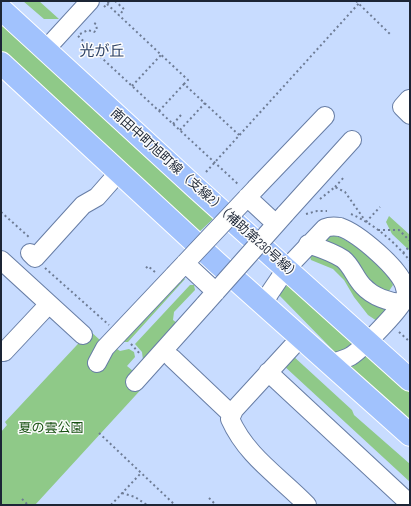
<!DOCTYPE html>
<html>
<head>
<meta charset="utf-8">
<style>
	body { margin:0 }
	#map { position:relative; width:411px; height:506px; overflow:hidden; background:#c8dcff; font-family:"Sofia Sans Condensed",sans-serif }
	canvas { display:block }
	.frame { position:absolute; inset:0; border:2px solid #1c2535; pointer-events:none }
</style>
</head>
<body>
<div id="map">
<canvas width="411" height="506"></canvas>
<div class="frame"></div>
</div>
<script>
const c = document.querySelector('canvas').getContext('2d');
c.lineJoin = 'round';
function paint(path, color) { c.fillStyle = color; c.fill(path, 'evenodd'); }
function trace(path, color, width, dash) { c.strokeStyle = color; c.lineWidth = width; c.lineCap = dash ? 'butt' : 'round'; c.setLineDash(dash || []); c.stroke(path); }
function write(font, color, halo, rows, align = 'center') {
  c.font = font + ' "Sofia Sans Condensed","Noto Sans JP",sans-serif'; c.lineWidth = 3; c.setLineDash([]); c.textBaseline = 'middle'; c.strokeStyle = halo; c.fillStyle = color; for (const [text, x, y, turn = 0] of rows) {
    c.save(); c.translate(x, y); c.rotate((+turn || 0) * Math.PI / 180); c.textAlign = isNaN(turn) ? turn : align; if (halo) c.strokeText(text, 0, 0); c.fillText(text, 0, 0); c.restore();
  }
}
paint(new Path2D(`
	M23 1H39L59 19H44Z
	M1 23 214 218 197 234 1 53Z
	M389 216 410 235V251L392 234 386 222Z
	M333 235C350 239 388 268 393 285L389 291 387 292 376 287 325 241 330 236Z
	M313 254 334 262 387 309 377 321 368 315 354 297 344 280 333 269 311 260 310 257Z
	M183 277 185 279 128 342H121Z
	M190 285H194L195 290 174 312 173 320 177 323 140 378 146 384 35 505H1V432L7 425 5 422 90 331 111 350 114 347 120 351 129 349 134 352 135 357 127 366 133 371 143 360 142 352 135 344Z
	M291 285 410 393V424L371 389 279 295C281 288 285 286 291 285Z
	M292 355 352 410 354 415 410 464V482L283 365Z`), '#8fc988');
const minor = new Path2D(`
	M46 49 90 1
	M409 99 402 107 410 115
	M256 188 325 116
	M285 214 352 140
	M308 244C320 248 333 252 343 259 352 266 355 278 363 286 373 297 389 302 402 303
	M30 253 35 258 83 205 97 197 119 172
	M1 260 83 335
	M264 305 269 294 286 269 325 228C330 226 334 226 340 227 358 233 402 270 405 288 406 291 406 295 405 298 402 308 362 349 351 356 346 359 338 361 332 363
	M301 337 234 410 230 419C247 457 279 476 307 505
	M1 352H4L49 304
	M172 358 231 414
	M97 363 105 348 174 275
	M268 372 410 504
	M135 382 205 304`);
const major = new Path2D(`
	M1 9 195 187 410 380
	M1 63 216 262 410 435`);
trace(minor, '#677da5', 20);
trace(major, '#fff', 24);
trace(new Path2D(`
	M115 1 124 9 119 16
	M356 1 391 35
	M107 4 188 80 184 84 239 135
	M104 7 110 1
	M80 34 88 30 94 32 97 30 96 24 92 22
	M78 36 239 185
	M132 86 161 55
	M159 111 184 84
	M173 124 181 115
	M180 130 205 103
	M206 172 361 1
	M335 187 345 176
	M320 199 335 187 345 192 364 219
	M1 212 30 238
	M306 214 317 211H327
	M351 214C374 224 395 242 410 261
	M366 222 380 207
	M378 230H399L410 241
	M403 253 410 246
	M45 268 109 325
	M146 268 148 266 155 272
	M399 332 410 342
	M131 344 140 354
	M99 433 175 505
	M122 493 135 497 147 505
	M209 498 216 505
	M22 499 28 505
	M111 505 141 473`), '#6e7c95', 2, [2, 3]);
trace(minor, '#fff', 18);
trace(major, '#a1c2fd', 22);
const minorBridge = new Path2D(`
	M247 197 276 224
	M185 263 216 292
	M174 275 256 188
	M205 304 285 214`);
trace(minorBridge, '#677da5', 20, []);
trace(minorBridge, '#fff', 18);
write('13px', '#1c2535', '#fcfcfc', [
	["南田中町旭町線（支線2）（補助第230号線）",205,195,42]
]);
write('13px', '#175011', '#fcfcfc', [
	["夏の雲公園",51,429]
]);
write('15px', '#2d4164', '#fcfcfc', [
	["光が丘",102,52]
]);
</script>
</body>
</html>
